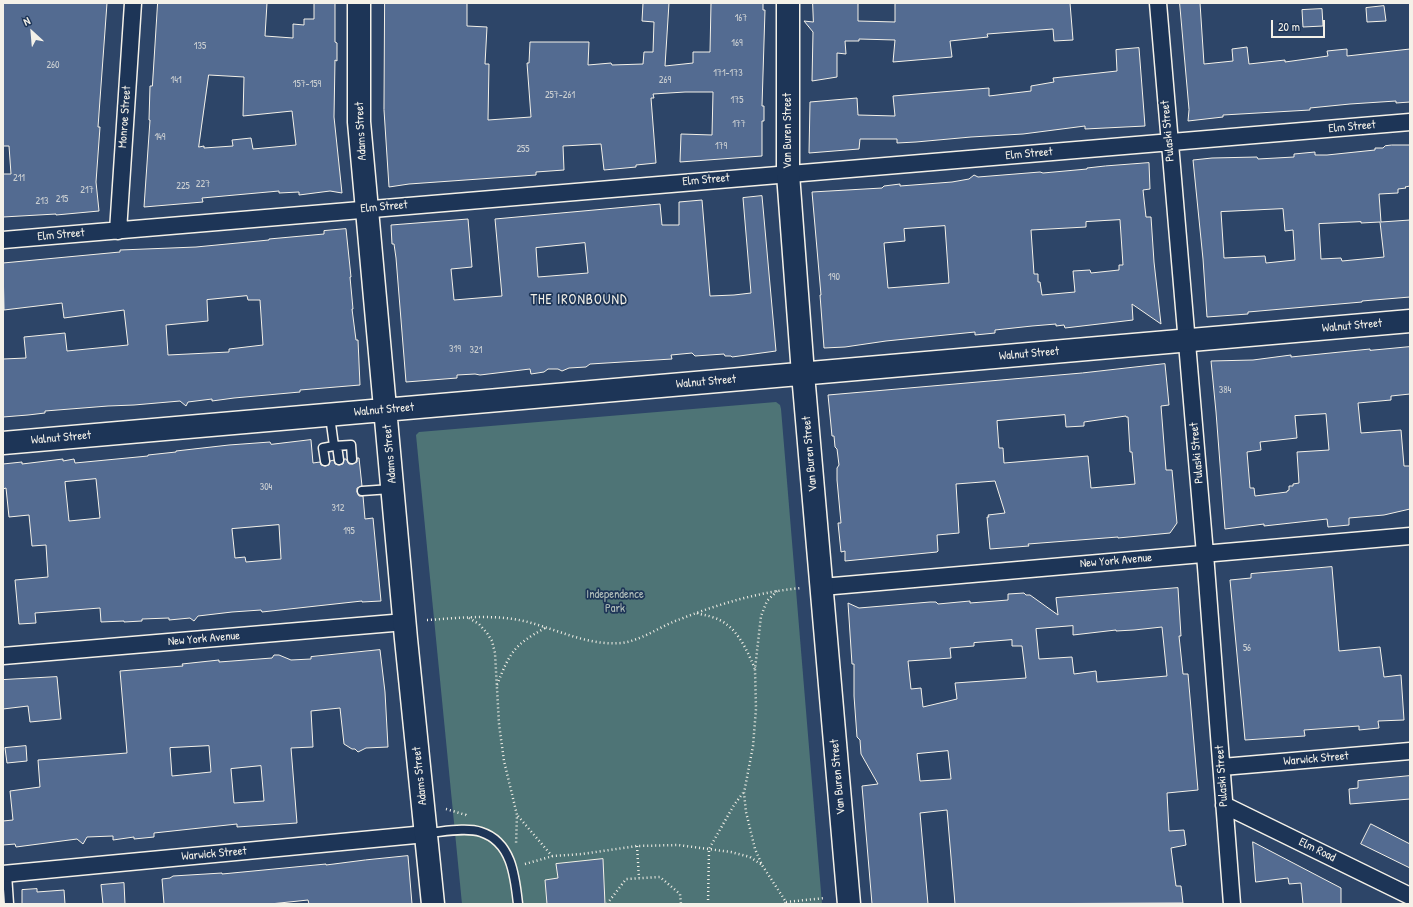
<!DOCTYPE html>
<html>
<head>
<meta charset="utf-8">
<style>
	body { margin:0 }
	#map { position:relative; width:1413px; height:907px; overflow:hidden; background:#2d4568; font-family:"Patrick Hand",sans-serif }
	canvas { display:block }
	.frame { position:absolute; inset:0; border:4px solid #f4f1e8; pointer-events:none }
	.north { position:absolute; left:12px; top:12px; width:40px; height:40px; -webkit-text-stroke:3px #1d3557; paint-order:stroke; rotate:334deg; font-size:11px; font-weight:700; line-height:16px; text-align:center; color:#f4f1e8 }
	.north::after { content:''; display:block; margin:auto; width:14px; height:18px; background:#f4f1e8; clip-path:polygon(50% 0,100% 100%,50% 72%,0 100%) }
	.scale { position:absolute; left:1271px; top:20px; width:54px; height:18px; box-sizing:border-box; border:2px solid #f4f1e8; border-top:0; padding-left:5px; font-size:12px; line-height:14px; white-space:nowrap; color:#f4f1e8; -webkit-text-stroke:3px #1d3557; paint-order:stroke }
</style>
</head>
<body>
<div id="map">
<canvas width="1413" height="907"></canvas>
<div class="frame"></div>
<div class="north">N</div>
<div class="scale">20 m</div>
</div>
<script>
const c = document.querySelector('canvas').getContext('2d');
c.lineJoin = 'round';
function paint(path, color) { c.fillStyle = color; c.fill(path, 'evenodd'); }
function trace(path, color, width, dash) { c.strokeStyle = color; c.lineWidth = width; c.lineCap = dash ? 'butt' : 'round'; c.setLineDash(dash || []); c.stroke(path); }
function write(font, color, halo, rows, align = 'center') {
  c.font = font + ' "Patrick Hand",sans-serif'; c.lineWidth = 3.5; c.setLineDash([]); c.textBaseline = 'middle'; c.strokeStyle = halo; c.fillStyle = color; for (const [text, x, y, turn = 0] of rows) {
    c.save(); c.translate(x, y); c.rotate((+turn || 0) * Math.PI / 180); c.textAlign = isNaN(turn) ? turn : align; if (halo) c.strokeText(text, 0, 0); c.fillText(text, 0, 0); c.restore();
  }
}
paint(new Path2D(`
	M776 402 780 405 781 409 822 904H462L416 435 419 432Z`), '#4e7476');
const building = new Path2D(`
	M3 3H107L98 127H100L96 182 99 211 56 215V214L3 217V174H11L9 146H3Z
	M158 3H267L265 36 293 38V24L304 25V19H314V4L315 3H335V42L337 43V61L335 60 334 117 342 193 330 191 299 195V192L279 193V191L202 198 203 202 144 207 150 120H149L150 86H152ZM209 75 244 77 243 116 292 111 296 145 253 149 251 138 232 140 233 146 204 148V146L199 147Z
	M385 3H467V26L487 27 485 64H489L488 120 531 117 527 63H529L530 42H589L588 65 611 63 612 65 643 64 644 52H653L654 22 642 21 643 3H669L665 66 693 63V52H710L711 3H763V10H765L762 106H764V121H762V156L680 162 681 134 712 135 713 92H685L653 94 654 98H651L656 163 636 165V167L604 170 601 144 563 146 564 170 536 172V175L409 184 389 187 384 110Z
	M813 3H858V21L895 22V3H1070L1073 40 1054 41 1053 29 987 34 988 37 950 41 952 57 893 62 895 40 859 39V41H845L846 54 837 53V77L812 81 813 32 804 21 813 22Z
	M1180 3H1200L1204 64 1233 61 1232 49 1247 47 1249 64 1285 60V62L1328 56 1327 51 1347 49V56L1410 49V102L1396 103V101L1350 104 1310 108V110L1223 115V117L1188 121 1189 110Z
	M1384 6 1386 21 1367 22 1366 8Z
	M1322 9 1323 26 1303 27 1302 10Z
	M1139 48 1145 126 1085 129V126L1023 134 971 137 916 142 897 143V139H860L859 149 809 153 810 102 857 98 858 115 895 116 893 96 989 88V96L1031 91V86L1054 82 1053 78 1117 71 1116 50Z
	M1392 145H1410V186L1405 187 1406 188 1398 189V193L1379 194 1381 222 1410 220V297L1362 301V302L1248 312V314L1207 317 1203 259 1193 160 1212 158 1257 157 1258 159 1294 157V154L1315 152V155H1327L1375 150V148H1383L1385 146ZM1283 209 1285 231 1293 230 1295 260 1266 263 1265 256 1224 258 1221 212ZM1361 222V223L1380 222 1384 257 1342 261 1341 258 1321 259 1319 224Z
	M1149 163 1150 189 1143 190 1146 217H1151L1154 262 1161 324 1132 304 1133 320 1065 328 1064 325 1056 326V324L1032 326 995 330V333L975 335V332L886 341 845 347 824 348 820 295H821L812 192 882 188 884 186 900 184V186L952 182 969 179 974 175 978 177 1040 172 1043 173 1087 169V168L1105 166ZM1120 220 1123 265H1119V270L1091 273 1090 270 1073 271 1075 292 1042 295 1040 282H1038V274H1034L1031 230 1086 227V222ZM945 226 949 283 888 288 884 243 905 241 904 229Z
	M762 196 776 351 732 357 731 356H725L724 354 695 356 692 353 671 355 672 359 590 364 586 367 569 368 562 371 558 369H548L544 372 531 374 530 369 480 375 475 374 457 375V378L406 382 396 258 394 244H392L391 225 468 219 472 267 451 269 454 300 502 296 495 219 660 204 662 225H679V202L702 200 710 296 734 295 751 293 743 198ZM585 243 588 273 538 277 536 248Z
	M346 229 351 277H350L353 309H352L356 340H358L360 385 300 390V392L234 398 212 401V399L188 402 186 406 180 401 134 405 108 406 45 411V413L28 415 3 417V359L26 358 24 337 65 333 67 351 128 345 124 310 64 318 62 303 4 310 3 263 120 252V250L196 247 269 240V239L324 234V231ZM247 296 248 300H260L263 345 229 349V352L168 355 166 325 208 321 207 300Z
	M1410 347V394L1391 396V400L1358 403 1361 433 1401 430 1404 466H1410V509L1384 515 1349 518V525L1328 527 1327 519 1264 526V524L1225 529 1216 412 1211 361 1253 360 1291 355V357L1370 349V350ZM1326 414 1329 450 1297 452 1299 483 1293 484V486H1289V490L1287 491V492L1255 496 1254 488H1250L1247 452 1261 450 1260 442 1297 438 1295 416Z
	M1165 364 1169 405 1161 406 1166 470H1172L1177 523 1170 533 1118 538V537L1028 544 1029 546 990 549 987 517H989L988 515 1005 513 995 481 956 484 959 533 937 535 938 551 937 552 845 561V551L841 552 838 523H841L837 480V468L839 465 837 449 835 447 834 436H832L828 395 1082 373ZM1065 415 1066 427 1084 426V422L1126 416V417H1128L1130 452H1132L1135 484 1091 488 1088 456 1004 463 1003 448H999L997 421Z
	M311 440 313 463 320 462 321 465 325 466 329 465 330 461 334 460 335 464 339 465 343 464 344 459H346L349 464H353L357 462V458H359L362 486 357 488V492L359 496H363L365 519 373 518 381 601 362 602V601L262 612 261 610 232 612 198 616 194 621 190 618 169 620V618L142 619V621L124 622V621L101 622 100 608 35 613 36 623 19 624 15 580 48 577 46 545 32 546 29 515 9 517 6 488 3 489V464L22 462V464L63 459V461L74 459 75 463 148 456V455L176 452V451L229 445 270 442 271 444ZM96 479 100 518 69 521 65 482ZM279 525 281 559 246 562 245 557 235 558 232 529Z
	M1332 567 1339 651 1380 647 1384 677 1401 675 1404 720 1378 721 1379 728 1359 730V726L1304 730 1305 736 1245 740 1230 580 1251 578V574Z
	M1178 588 1181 636H1179L1183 674H1188L1198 790 1167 793 1169 831 1184 830 1186 845 1171 848 1176 886H1181L1183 903 955 904 947 810 920 813 928 904H872L862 786 878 784 861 754 860 740 857 737 854 696V664H852L848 603 859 608 930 602H936L938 604 970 601V603L1008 600V594L1024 593 1026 595H1030L1058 615 1056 598ZM1073 626V635L1116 630V631L1134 630 1162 627 1167 676 1097 682 1096 671 1074 674 1072 657 1039 659 1036 629ZM1012 640V646H1022L1026 678 955 683 957 699 923 707 921 688 911 689 908 661 951 658 950 648 974 646V643ZM948 751 951 779 920 781 917 754Z
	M380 650 385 692 388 747 366 748 358 752 355 749H352L344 744 340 708 311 711 313 747 291 748 297 823 237 827V824L154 833V837L134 839V837L113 840V836L87 837 83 844 77 839 16 847 15 844 3 845V821L13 820 10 791 40 787 38 760 127 753 120 671 183 666 182 664 219 660V662L272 658 274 655H279L291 660 311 659V657ZM209 746 211 772 172 776 170 748ZM261 766 264 801 234 803 231 769Z
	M57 677 61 719 30 722 28 706 3 709V680Z
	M26 746 27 761 7 763 5 748Z
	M1410 776V799L1350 804 1349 789 1358 788V781Z
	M1371 824 1410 844V868L1361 844Z
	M1253 842 1341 888V904H1303L1301 883 1289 884 1288 878 1256 882Z
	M408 856 412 904H309L308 900 270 904H164L162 879 170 878 173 876 222 873V874L326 864V865L365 860Z
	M603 859 605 904H547L545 880 558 878 556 864Z
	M124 883 125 904H103L101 885Z
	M37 889V892L64 890 65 904H22V890Z`);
paint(building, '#536b91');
trace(building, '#f4f1e8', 1);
const lane = new Path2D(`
	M334 446 351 445 352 459
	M337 446 339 460
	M325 461 323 448 334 446 330 416
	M362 491 391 489
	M426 833C442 832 466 827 481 832 512 842 515 877 518 904
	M7 874 9 904`);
const street = new Path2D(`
	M1158 3 1205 554 1232 904
	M118 231 133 3
	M3 240 1410 122
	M822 587 1410 536
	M3 656 405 622
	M1222 767 1410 751
	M1224 805 1410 896
	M3 874 426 834`);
const secondary = new Path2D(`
	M359 3V122L406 639 433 904
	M788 3V174L803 374 849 904
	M3 443 1410 321`);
trace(lane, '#f4f1e8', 11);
trace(street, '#f4f1e8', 19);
trace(secondary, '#f4f1e8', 25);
trace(new Path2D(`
	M777 591 767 601 761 616 755 669 756 709 753 746 744 793 746 812 755 849 762 865 786 902 785 904
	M697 613C702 615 707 615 712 617 736 624 746 648 755 669
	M469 618 479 624 487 633 492 641 495 653 499 724 504 761 517 815 516 845
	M427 620C459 618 493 614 524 621 557 629 587 646 622 643 642 640 659 627 678 620 718 604 759 592 801 588
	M497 685C510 652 514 645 545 628
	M446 809 466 815 468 817
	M518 816 552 856
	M637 846 639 878
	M525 864 553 856 582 854 637 846 678 845 731 852 750 857 762 865
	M786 902 825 898
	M607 904 626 879 660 877 680 894 681 904
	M708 904 709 849 734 805 743 793`), '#f4f1e8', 2.5, [1, 3]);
trace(lane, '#1d3557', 8);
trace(street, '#1d3557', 16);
trace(secondary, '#1d3557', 22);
write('10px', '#ccd0d2', null, [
	["167",741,18],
	["169",737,43],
	["135",200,46],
	["260",53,65],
	["171-173",728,73],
	["141",176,80],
	["269",665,80],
	["157-159",307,84],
	["257-261",560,95],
	["175",737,100],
	["177",739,124],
	["149",160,137],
	["179",721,146],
	["255",523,149],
	["211",19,178],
	["227",203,184],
	["225",183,186],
	["217",87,190],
	["215",62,199],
	["213",42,201],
	["190",834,277],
	["319",455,349],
	["321",476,350],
	["384",1225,390],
	["304",266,487],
	["312",338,508],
	["195",349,531],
	["56",1247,648]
]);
write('12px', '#f4f1e8', '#1d3557', [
	["Monroe Street",125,117,-86],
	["Elm Street",1352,127,-5],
	["Adams Street",361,131,-93],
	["Van Buren Street",788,131,-90],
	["Pulaski Street",1168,131,-95],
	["Elm Street",1029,154,-5],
	["Elm Street",706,180,-5],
	["Elm Street",384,207,-5],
	["Elm Street",61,235,-5],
	["Walnut Street",1352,326,-5],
	["Walnut Street",1029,354,-5],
	["Walnut Street",706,382,-5],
	["Walnut Street",384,410,-5],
	["Walnut Street",61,438,-5],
	["Pulaski Street",1197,453,-95],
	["Adams Street",390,454,-95],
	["Van Buren Street",810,454,-95],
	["New York Avenue",1116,561,-5],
	["New York Avenue",204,639,-5],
	["Warwick Street",1316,759,-5],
	["Adams Street",420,776,-96],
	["Pulaski Street",1222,776,-94],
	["Van Buren Street",838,777,-95],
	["Elm Road",1317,850,26],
	["Warwick Street",214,854,-5]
]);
write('12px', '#b2bfba', '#1d3557', [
	["Independence",615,595],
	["Park",615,609]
]);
c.letterSpacing = '1px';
write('14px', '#f4f1e8', '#1d3557', [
	["THE IRONBOUND",579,300]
]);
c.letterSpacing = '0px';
</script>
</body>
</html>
